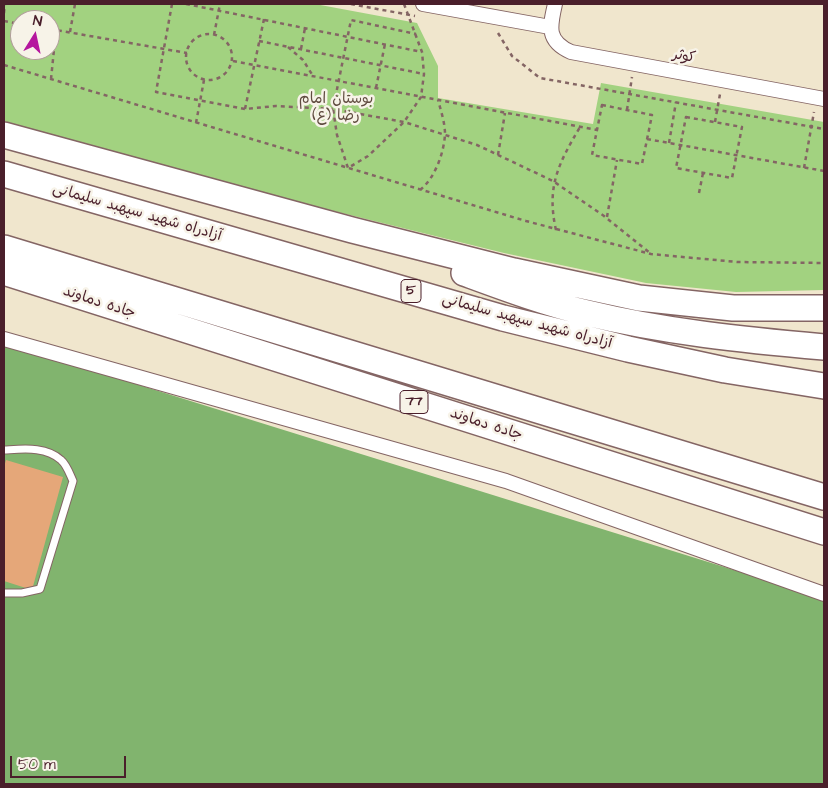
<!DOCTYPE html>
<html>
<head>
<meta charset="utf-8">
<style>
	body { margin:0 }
	#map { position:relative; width:828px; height:788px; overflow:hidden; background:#f0e6cd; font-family:"Architects Daughter",sans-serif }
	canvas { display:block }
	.frame { position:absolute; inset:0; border:5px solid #4a1f2b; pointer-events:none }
	.north { position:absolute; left:10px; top:10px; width:50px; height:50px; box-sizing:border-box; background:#f7f3e8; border:1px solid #b29e9c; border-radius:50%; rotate:10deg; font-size:14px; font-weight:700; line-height:20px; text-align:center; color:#4a1f2b }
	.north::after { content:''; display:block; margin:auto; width:18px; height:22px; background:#b5179e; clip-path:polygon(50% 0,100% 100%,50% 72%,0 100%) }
	.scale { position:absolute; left:10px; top:756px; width:116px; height:22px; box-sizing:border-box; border:2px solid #4a1f2b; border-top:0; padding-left:6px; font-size:15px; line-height:18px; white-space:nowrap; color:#4a1f2b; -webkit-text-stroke:4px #f7f3e8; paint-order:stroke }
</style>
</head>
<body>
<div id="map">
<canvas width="828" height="788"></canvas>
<div class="frame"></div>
<div class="north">N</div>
<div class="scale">50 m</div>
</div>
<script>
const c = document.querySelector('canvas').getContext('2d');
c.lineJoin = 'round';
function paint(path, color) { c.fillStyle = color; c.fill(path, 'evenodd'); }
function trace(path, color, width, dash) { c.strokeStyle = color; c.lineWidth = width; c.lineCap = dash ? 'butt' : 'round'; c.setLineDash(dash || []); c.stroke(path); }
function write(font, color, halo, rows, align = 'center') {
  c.font = font + ' "Architects Daughter","Playpen Sans Arabic",sans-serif'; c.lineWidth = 5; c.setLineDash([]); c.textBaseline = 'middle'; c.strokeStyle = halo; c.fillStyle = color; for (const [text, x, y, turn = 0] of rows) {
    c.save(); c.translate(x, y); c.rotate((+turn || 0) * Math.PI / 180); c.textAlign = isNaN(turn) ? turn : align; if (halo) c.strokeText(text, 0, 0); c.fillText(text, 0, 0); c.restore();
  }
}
paint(new Path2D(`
	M4 4H315L417 23 438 66V98L593 124 601 83 824 122V290L736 292 646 283 504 253 224 184 4 121ZM20 20H50V50H20Z`), '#a2d280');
paint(new Path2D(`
	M4 343 824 598V784H4Z`), '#81b46e');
paint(new Path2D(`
	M6 460 63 477 32 590 4 581V467Z`), '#e5a779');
const lane = new Path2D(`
	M4 450C23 449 46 446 61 460 67 465 70 475 73 481L40 589 22 593H4`);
const street = new Path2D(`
	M423 4 550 27
	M555 4C550 26 546 41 571 52L824 99
	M4 339 506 481 824 594`);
const highway = new Path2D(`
	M4 135 352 230 514 271 639 298 733 308H824
	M4 174 503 318 628 349 725 370 824 386
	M4 248 824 497
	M4 272 824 532
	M464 273C505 288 545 303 587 313 665 332 745 340 824 347`);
trace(lane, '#846564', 9);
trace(street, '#846564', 16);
trace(highway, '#846564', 28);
trace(new Path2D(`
	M172 4 156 92 245 109 276 106 333 109 404 122 477 145 553 181 604 216 650 253
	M186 4 422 52
	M351 4 415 16
	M404 4 422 52 424 74 421 97 404 122 368 156 348 168 337 135 333 109 351 20 416 34
	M4 13 5 4
	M4 21 20 24
	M50 29 187 53
	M70 32 75 4
	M498 33 512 56 540 78 824 129
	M186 57a23 23 0 1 1 46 0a23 23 0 1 1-46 0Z
	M214 35 220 4
	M259 41 424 74
	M288 47 303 60 313 76
	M301 49 305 28
	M233 61 597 130
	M4 65 526 221 651 254 737 262 824 263
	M51 79 56 30
	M376 88 385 44
	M602 105 652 115 642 164 592 155Z
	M245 109 264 19
	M627 110 632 77
	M686 117 742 127 732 178 676 168Z
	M715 122 720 94
	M196 123 204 80
	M647 139 824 171
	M669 143 676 102
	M498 155 505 113
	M804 168 814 112
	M420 190C435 178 444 153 445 134 445 123 441 111 438 100
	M699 193 703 173
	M607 217 617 160
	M556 230C546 186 559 163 580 127`), '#846564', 2.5, [4, 4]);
trace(lane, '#fff', 7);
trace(street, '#fff', 14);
trace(highway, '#fff', 25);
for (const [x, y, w] of [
	[411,291,20],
	[414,402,28]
]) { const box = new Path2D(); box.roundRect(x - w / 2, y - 11.5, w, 23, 4); c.fillStyle = '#f7f3e8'; c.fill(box); trace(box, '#4a1f2b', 1); }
write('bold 14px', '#4a1f2b', null, [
	["5",411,291],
	["77",414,402]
]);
write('15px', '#4a1f2b', '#f7f3e8', [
	["کوثر",684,57,11],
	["آزادراه شهید سپهبد سلیمانی",137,213,16],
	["جاده دماوند",99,303,18],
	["آزادراه شهید سپهبد سلیمانی",527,322,15],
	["جاده دماوند",486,425,18]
]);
write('15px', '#604c40', '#f7f3e8', [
	["بوستان امام",336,100],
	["رضا (ع)",336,117]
]);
</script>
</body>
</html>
